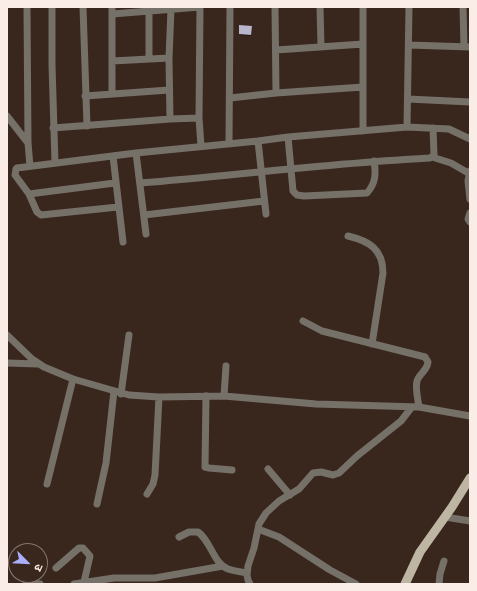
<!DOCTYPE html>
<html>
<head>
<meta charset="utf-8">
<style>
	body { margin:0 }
	#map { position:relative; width:477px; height:591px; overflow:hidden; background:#39271d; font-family:Bitter,"Noto Sans Devanagari",serif }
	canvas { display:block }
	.frame { position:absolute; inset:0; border:8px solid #faede7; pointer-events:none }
	.north { position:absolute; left:8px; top:543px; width:40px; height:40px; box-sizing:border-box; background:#39271d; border:1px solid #86766e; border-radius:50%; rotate:114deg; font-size:11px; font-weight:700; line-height:16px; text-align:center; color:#faede7 }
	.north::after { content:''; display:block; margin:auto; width:14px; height:18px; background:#abaffb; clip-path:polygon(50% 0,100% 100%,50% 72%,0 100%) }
</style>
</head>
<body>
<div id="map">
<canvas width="477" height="591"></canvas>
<div class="frame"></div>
<div class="north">उ</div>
</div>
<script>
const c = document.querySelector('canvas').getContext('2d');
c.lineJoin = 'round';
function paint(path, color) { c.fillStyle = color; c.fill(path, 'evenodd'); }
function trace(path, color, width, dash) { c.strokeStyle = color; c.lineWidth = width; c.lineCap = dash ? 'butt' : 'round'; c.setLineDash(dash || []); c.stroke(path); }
paint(new Path2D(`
	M251 27V36L240 35V34Z`), '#0007');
paint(new Path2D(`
	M239 25 252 26 251 35 239 34Z`), '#b7b6cd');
trace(new Path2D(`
	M27 7 28 143 30 166
	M52 7V65L55 163
	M83 7 87 126
	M275 7 276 93
	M320 7 321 46
	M363 7V131
	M463 7 464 47
	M112 14 200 7 199 118 201 146
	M409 45 470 47
	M276 50 363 44
	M149 59V11
	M112 61 169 58
	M112 93V7
	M85 96 169 90
	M230 98 276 93 363 87
	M408 99 470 102
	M7 116 28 143
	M170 119 169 58 171 9
	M407 127 409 7
	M53 128 170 119 199 118
	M288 137 293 191 297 195 304 196 367 193C376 183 376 173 374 161
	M258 141 266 214
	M229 144 230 7
	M136 153 146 234
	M113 156 123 242
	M432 157 451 163 470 174
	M470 171 468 181 470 199
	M140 183C237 175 333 163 430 158L434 155 433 128
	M29 194 115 183
	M118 207 41 215 37 212 29 194 15 175 16 169 17 168 136 153 258 141 288 137 407 127 449 129 470 139
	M470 213 468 219 470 222
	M144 215 264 201
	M348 236C369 241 383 249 383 273L372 344
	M303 321 322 331 425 357 428 362C427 371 419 374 417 381 415 388 418 400 419 407
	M7 335 32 359 44 367 73 379 129 395 159 397 224 396 316 404 419 407 470 416
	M7 363 38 364
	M121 394 129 335
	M206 396 205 467 209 468 232 470
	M224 396 226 366
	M268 469 290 495
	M47 484 73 379
	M147 494 153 484 155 475 159 397
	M97 504 106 463 114 391
	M445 517 470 521
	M258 529 279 537 330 570 356 584
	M179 537 189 532H198C211 541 213 563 228 569 234 571 241 572 247 573
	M56 568 79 548H83L90 556 84 582
	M26 583 40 584
	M74 584 114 578H155L223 566
	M250 584 248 580 247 575 248 566 254 548 259 524 266 513 279 501 299 489 313 473 321 472 333 475 339 473 357 456 401 421 411 408
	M439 584 440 574 444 561`), '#757168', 7);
trace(new Path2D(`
	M405 584 420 552 452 507 470 478`), '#beb5a3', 9);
</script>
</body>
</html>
